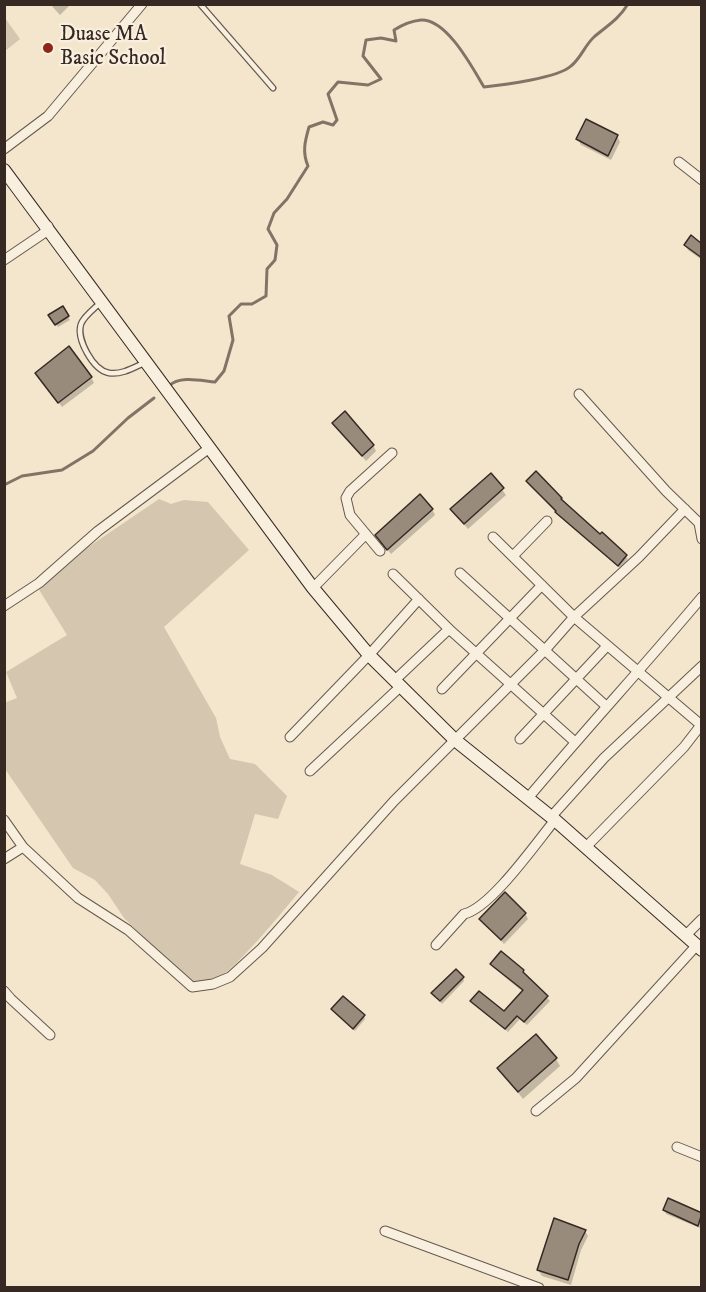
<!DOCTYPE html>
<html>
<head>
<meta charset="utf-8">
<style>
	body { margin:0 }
	#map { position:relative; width:706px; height:1292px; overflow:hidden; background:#f4e6cc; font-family:"IM FELL DW Pica",serif }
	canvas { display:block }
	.frame { position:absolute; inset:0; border:6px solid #362924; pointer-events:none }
</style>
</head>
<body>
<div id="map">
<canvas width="706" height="1292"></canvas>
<div class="frame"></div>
</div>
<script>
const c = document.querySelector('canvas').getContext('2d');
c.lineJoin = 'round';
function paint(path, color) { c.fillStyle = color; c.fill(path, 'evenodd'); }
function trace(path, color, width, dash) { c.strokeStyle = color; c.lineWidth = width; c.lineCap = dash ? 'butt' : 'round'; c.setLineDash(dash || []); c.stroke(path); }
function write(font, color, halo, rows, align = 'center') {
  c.font = font + ' "IM FELL DW Pica",serif'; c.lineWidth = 4.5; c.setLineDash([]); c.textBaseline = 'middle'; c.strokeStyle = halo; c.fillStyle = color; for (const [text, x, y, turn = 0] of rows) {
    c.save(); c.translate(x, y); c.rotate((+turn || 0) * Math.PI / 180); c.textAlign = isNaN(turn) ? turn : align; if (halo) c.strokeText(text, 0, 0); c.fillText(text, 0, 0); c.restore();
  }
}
paint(new Path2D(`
	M5 18 20 39 5 51Z
	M159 499 171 504 184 500 208 502 249 550 164 627 216 718 220 737 230 759 255 764 287 796 278 819 255 814 240 864 272 875 299 892C282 912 232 975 210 983 205 984 200 984 196 985L186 978 124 918 108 894 95 880 73 868 5 769 4 703 17 698 6 672 67 635 38 588 75 556Z`), '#d4c6af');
paint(new Path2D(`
	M50 4H71L60 15Z
	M617 136 620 142 611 160 581 145 578 139Z
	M685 245 702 246V260L688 250Z
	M62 308 70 320 58 327 50 315Z
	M91 377 94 383 62 407 40 378Z
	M334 423 373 445 376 451 366 461Z
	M491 475 506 495 468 529 455 514Z
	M528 482 561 498 600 536 602 534 628 559 620 568 559 516Z
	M432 509 435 515 391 554 380 540Z
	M525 913 528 919 504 944 481 919Z
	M492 964 523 971 525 976 550 1001 527 1025 520 1019 508 1032 475 1005 472 1001 504 1013 523 992 494 968Z
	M463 978 464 981 442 1004 435 996Z
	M335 1013 364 1016 365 1019 355 1031Z
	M556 1059 560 1066 523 1099 499 1068Z
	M669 1200 702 1215 700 1228 666 1214 665 1210Z
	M585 1231 588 1236 581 1250 571 1285 542 1276 538 1270Z`), '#0003');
trace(new Path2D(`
	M169 386C180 375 202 381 215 382L224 371 233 340 229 316 241 304H252L266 296 267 269 275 260 277 245 268 229 274 213 287 199 308 166C302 152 305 141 309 127L323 122 333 125 337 120 328 94 338 82 368 85 381 79 363 56 366 40 381 38 396 41 394 30C402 25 411 21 421 20 447 19 472 67 484 87 503 85 558 78 571 66 581 58 585 45 594 37 608 25 618 20 628 4
	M4 485 22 476 62 470 93 451 128 418 154 398`), '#817467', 3);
const building = new Path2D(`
	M586 119 618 135 608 156 576 139Z
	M691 235 702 244V258L684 245Z
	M63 306 69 316 55 325 48 315Z
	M69 346 92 377 58 403 35 373Z
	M345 411 374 445 362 456 332 423Z
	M536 471 562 498 561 499 600 534 602 532 627 555 618 566 555 512 556 511 526 481Z
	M491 473 504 488 464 524 450 509Z
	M420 494 433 509 387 550 375 535Z
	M505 892 526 913 501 940 479 919Z
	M501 951 524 970 523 972 548 996 524 1022 517 1016 505 1029 470 1001 479 991 504 1011 523 990 490 964Z
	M456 969 464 977 440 1001 431 993Z
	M343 996 365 1015 353 1029 331 1009Z
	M536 1034 557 1058 518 1092 497 1068Z
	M668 1198 702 1213 698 1226 663 1210Z
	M554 1218 586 1230 579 1244 568 1280 537 1270Z`);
paint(building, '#998b7b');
trace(building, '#362924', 1.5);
const lane = new Path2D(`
	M200 4 273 88
	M100 303C94 309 84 316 81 324 76 339 93 370 109 373 121 375 133 368 144 363`);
const street = new Path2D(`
	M4 149 48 116 142 4
	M679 162 702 180
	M4 260 44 233 48 226
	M579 394 666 491 699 523 702 521
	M699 523 702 539
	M493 537 574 617 701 725 684 747 586 847
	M380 551 350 515 346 498 350 491 392 453
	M513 556 547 521
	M460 573 606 706
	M393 574 449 629 575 742
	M313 588 366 534
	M4 606 39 583 98 531 208 449
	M394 681 449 629
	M442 689 542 585
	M290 737 369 655 419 599
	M520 739 607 646
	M310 771 400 687
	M528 798C585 730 645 665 702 597
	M551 817 604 758 702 666
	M4 820 23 847 78 898 128 930 192 987 213 984 230 977 262 948 394 801 545 650 574 617 639 557 685 509
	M4 859 23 847
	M685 936 702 919
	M436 945 464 914C491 908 536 843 555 820
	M4 991 11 999 50 1035
	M536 1111 576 1078 697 945
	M677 1147 702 1157
	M385 1231 539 1288`);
const secondary = new Path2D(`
	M4 170 313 588 369 655 455 740 555 820 702 950`);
trace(lane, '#66584e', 7);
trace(street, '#66584e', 11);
trace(secondary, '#362924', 14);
trace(lane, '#f8efde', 4.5);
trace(street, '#f8efde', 9);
trace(secondary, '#f8efde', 12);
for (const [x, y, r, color] of [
	[48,48,6,"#8f2418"]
]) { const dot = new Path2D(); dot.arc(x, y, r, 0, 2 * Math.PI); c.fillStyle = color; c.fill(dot); trace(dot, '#f8efde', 2); }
write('21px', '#362924', '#f8efde', [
	["Duase MA",60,36],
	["Basic School",60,60]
], 'left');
</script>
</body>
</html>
